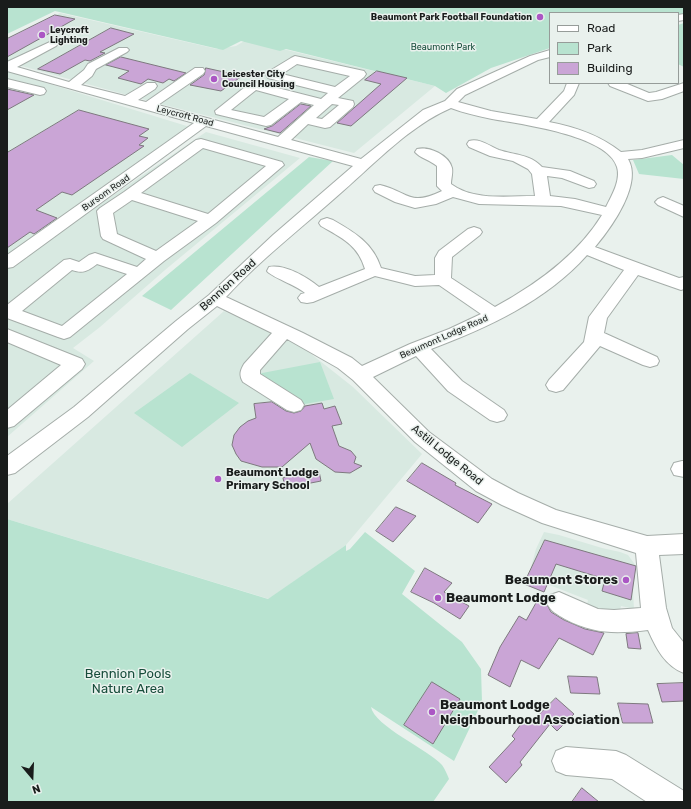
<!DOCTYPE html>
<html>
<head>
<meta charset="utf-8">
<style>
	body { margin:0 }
	#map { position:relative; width:691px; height:809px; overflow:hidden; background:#e9f1ed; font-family:Rubik,sans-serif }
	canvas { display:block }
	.frame { position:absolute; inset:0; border:8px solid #191c1b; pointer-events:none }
	.legend { position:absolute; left:549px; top:12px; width:130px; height:72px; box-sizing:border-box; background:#e9f1ed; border:1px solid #969c99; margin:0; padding:5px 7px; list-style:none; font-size:12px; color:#191c1b }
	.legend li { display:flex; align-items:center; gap:8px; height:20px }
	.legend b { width:20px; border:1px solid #969c99 }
	.north { position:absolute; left:12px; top:757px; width:40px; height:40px; -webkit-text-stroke:3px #e9f1ed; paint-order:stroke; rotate:161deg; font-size:11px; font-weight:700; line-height:16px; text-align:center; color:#191c1b }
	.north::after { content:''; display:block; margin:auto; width:14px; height:18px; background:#191c1b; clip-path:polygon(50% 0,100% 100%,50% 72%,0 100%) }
</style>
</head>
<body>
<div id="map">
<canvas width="691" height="809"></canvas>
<div class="frame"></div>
<ul class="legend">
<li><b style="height:5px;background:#fff"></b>Road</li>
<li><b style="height:11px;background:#b8e3d0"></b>Park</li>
<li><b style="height:11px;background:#caa5d6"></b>Building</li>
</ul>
<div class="north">N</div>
</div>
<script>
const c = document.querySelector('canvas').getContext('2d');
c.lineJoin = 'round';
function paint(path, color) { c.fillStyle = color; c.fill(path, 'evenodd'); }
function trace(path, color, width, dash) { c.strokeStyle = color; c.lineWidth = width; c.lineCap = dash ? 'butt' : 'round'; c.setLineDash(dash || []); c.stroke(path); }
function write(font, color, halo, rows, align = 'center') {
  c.font = font + ' Rubik,sans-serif'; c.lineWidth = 3; c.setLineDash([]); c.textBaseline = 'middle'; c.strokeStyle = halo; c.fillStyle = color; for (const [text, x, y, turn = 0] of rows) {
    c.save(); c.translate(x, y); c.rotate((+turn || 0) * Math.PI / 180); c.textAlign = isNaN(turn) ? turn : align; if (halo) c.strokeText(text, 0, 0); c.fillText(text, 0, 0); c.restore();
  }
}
paint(new Path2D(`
	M60 13 217 49 236 46 246 40 435 86 354 153 149 101 7 62V39Z
	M7 71 190 127 84 203 96 207 206 132 300 158 165 270 100 327 73 348 94 361 7 437Z
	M224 311 301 346 353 387 422 454 346 545 269 599 7 519V504Z
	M544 532 559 535 602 548 620 552 628 555 636 566 633 591 634 609 621 606 619 616 585 613 588 600 547 584 544 592 524 584 530 571 536 549Z`), '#d8e9e1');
paint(new Path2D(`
	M7 7H684V14L678 16V13H550V48L491 68 446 93 435 86 286 49 280 51 241 41 223 50 55 11 7 34Z
	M684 23V67L678 64V25Z
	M672 155 684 165V179L639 174 633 160Z
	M309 157 333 161 171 310 142 296Z
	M320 362 334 399 299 405 257 374Z
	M190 373 239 403 182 447 134 413Z
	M7 519 268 599 346 545V551L350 549 365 532 415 571 402 594 462 642 481 669 482 702 454 761 371 707C374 726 429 750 442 765 445 769 447 774 449 779L433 802H7Z`), '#b8e3d0');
const building = new Path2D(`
	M55 15 75 19 7 57V39Z
	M111 28 134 34 100 52 105 53 90 61 85 60 60 74 38 69Z
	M121 57 186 73 174 81 169 79 163 83 148 79 141 84 118 78 129 71 106 65Z
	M206 68 242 76 221 91 190 85 204 75Z
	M377 71 407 78 351 126 337 123 381 84 365 80Z
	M7 89 34 95 7 110Z
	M301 104 311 106 280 133 264 129 272 126Z
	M79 110 149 129 139 136 148 138 139 145 144 146 72 195 62 192 36 210 57 218 34 234 30 232 7 248V153Z
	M272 402 286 411 294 413 301 411 305 406 322 403 324 409 335 406 342 424 332 426 339 446 351 451 356 457 354 463 362 466 350 473 335 472 316 459 310 443 282 467H262L241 461 236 454 232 445 234 435 240 427 248 421 256 418 254 404Z
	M422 463 456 483 455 485 492 504 478 523 407 481Z
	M319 471 321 481 285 488 283 478Z
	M396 507 416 516 393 542 376 531Z
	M545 540 636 566 631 600 602 591 605 579 556 564 544 592 524 584Z
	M425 568 452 583 444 592 469 606 460 619 434 603 411 592Z
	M538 600 546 603 551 612 564 620 585 629 604 633 593 655 559 638 539 669 521 660 510 687 488 675 500 647 519 616 526 620Z
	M638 633 641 649 628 648 626 634Z
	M568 676 597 677 600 694 571 693Z
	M432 682 460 699 433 744 404 725Z
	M684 683V701L662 702 657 684Z
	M556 698 574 714 557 731 550 724 520 762 522 765 506 783 489 767 515 739 512 736 524 720 529 724Z
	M618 703 648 704 653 723H623Z
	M582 788 599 802H572Z`);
paint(building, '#caa5d6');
trace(building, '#7e797f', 1);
const minor = new Path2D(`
	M684 14V20L678 21V15Z
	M52 41 56 42 58 44 56 46 17 67 69 82 84 70 88 64 119 48H127L129 50 127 52 96 69 92 76 81 85 125 96 147 83H155L157 86 155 89 138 100 146 102 195 68H203L205 71 203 74 158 105 278 137 314 105 301 102 271 125 266 126 216 114 215 111 250 83 254 82 321 99 328 93 268 78 266 75 268 72 291 58 295 56 364 71 366 74 364 77 338 98 353 101 354 104 353 107 330 127 325 128 308 124 291 140 361 159 423 110 445 101 457 89 530 56 550 50V57L538 60 465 95 458 102 491 111 537 119 564 91 567 83H579L574 95 549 122C576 127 599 135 621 152L642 150 684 140V148L642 158 628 159C643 184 611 228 595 247L679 278 684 277V289L681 290 638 275 607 318 604 333 657 357 659 361 657 365 650 367 643 365 600 346 563 390 556 392 549 390 546 385 549 380 584 342 589 317 624 270 587 255C546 301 487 328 431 349L462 381 504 410 507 415 504 420 497 422 490 420 448 391 416 356 373 377 429 432 492 479 518 493 556 510 647 536 684 534V554L659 555 666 608 672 628 684 643V673C665 666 656 648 648 630 616 634 594 634 565 619 557 614 551 612 547 603L550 595 559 592 598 609 614 610 641 608 636 553 542 523 502 505 476 491 415 442 353 380 338 368 287 339 260 370V374L301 400 304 405 301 410 294 412 287 410 243 382C239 375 240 371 244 364L272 333 217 306 188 329 88 417 15 473 7 475V456L74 407 176 321 209 295 273 235 353 166 206 126 13 267 7 268V255L194 123 7 71V62ZM297 64 350 76 335 87 282 74ZM256 90 289 99 264 117 231 110ZM332 104 339 105 322 119 316 118ZM451 108C464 113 478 116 492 119 520 124 608 135 617 167 621 180 612 195 606 207L575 199 550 196 547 176 562 178 589 188 594 187 596 184 594 181 570 171 542 167C530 154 514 155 499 150 489 146 480 138 469 141L467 144 469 147 490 156 513 161 528 169 532 174 535 196C509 196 473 201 451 184 451 179 453 173 452 168 449 155 429 146 417 149L415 152C420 158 430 160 437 166V186L442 191C409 207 409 192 380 185L375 186 373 189 375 192 395 202 415 208 436 204 453 197 479 204 561 206 602 215C577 256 535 285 495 307L451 278 452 257 480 235 482 232 480 229 474 227 468 229 439 251 435 258V275L415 276 381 268C373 243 354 232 333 220L327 218 321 220 319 223 321 226C342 238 358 245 365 269L319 287C307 277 285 264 269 267L267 271C271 277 296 285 305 293L301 294 298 298 301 302 307 303 313 302 375 276 415 286 439 285 481 314 449 329 410 344 362 366 352 358 303 333 226 297C261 259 304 226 343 191 375 163 411 125 451 108Z
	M7 79 44 88 46 91 44 94 40 95 7 87Z
	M608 83H625L649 93 656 92 684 83V91L662 99 648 101 610 86Z
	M201 139 282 162 284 165 216 223 164 261 70 337 64 339 58 337 7 318V305L64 260 70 259 79 262 89 255 95 253 137 267 146 259 103 239 101 236 97 211 100 208 124 192 196 140ZM203 148 266 166 208 214 141 193ZM132 200 198 221 156 251 117 234 113 213ZM97 264 127 274 62 326 22 311 72 270C83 274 88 271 97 264Z
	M663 197 684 206V217L658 205 655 202 658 199Z
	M7 329 82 359 85 364 82 369 14 426 7 428V410L61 365 7 342Z
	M682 461H684V477L674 475 671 469 674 463Z
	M566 747 616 751 626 755 684 791V802H647L612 779 566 775 556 771 552 761 556 751Z`);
trace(minor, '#a5ada9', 2);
paint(minor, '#fff');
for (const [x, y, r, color] of [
	[540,17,4,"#ab56c4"],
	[42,35,4,"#ab56c4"],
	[214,79,4,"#ab56c4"],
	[218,479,4,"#ab56c4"],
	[626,580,4,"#ab56c4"],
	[438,598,4,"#ab56c4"],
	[432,712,4,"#ab56c4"]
]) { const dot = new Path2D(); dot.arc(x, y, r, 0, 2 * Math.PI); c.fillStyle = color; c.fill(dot); trace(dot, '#e9f1ed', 1.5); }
write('bold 9px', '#191c1b', '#e9f1ed', [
	["Beaumont Park Football Foundation",532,17,"right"],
	["Leycroft",50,30],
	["Lighting",50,40],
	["Leicester City",222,74],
	["Council Housing",222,84]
], 'left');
write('9px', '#174d3b', '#e9f1ed', [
	["Beaumont Park",443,47]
]);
write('9px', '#191c1b', '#e9f1ed', [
	["Leycroft Road",185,116,15],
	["Bursom Road",106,193,-35],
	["Beaumont Lodge Road",444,337,-24]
]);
write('11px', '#191c1b', '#e9f1ed', [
	["Bennion Road",228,285,-42],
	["Astill Lodge Road",447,455,39]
]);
write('bold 11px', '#191c1b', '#e9f1ed', [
	["Beaumont Lodge",226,473],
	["Primary School",226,486]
], 'left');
write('bold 13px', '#191c1b', '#e9f1ed', [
	["Beaumont Stores",618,580,"right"],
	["Beaumont Lodge",446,598],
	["Beaumont Lodge",440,705],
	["Neighbourhood Association",440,720]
], 'left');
write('13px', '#174d3b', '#e9f1ed', [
	["Bennion Pools",128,674],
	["Nature Area",128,689]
]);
</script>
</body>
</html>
